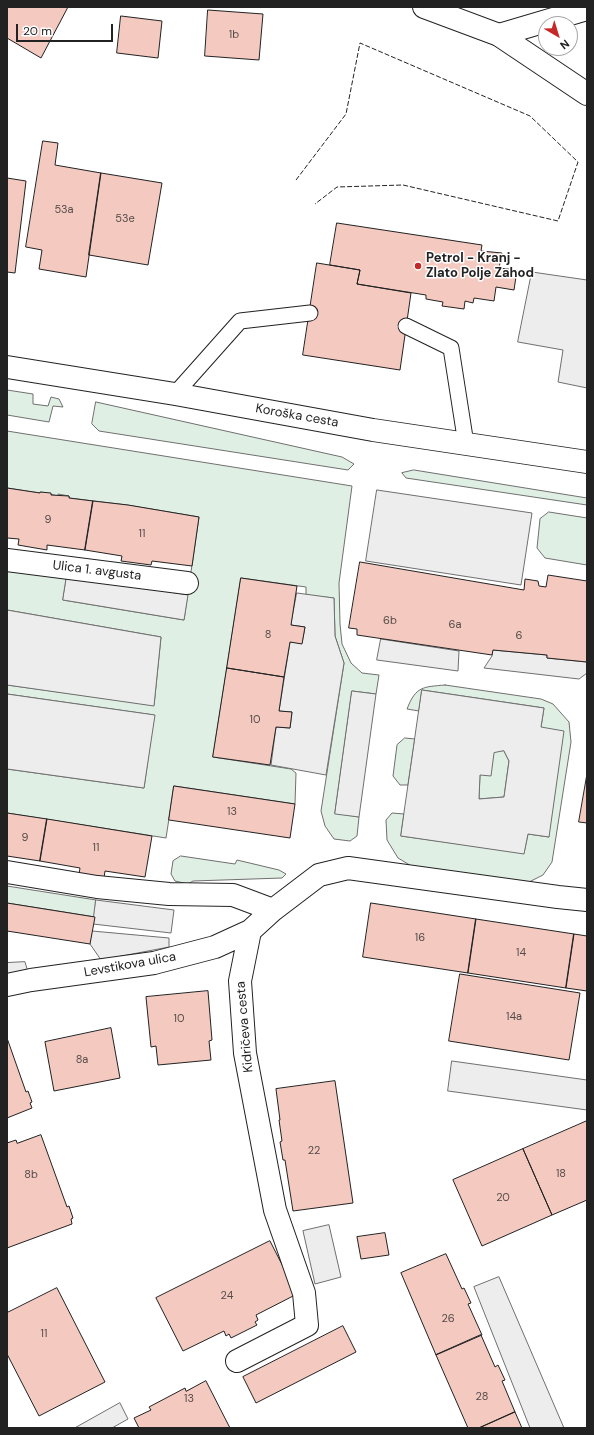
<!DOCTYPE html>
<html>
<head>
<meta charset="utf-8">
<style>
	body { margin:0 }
	#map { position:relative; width:594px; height:1435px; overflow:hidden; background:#fff; font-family:"DM Sans",sans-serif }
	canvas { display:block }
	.frame { position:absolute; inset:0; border:8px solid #222; pointer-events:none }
	.north { position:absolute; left:538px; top:16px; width:40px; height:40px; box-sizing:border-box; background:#fff; border:1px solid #a7a7a7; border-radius:50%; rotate:142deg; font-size:11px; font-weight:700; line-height:16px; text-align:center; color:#222 }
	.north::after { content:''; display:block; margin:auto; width:14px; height:18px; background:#c62828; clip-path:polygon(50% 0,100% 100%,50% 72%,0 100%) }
	.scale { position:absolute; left:16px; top:24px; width:97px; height:18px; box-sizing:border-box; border:2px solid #222; border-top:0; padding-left:5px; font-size:12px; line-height:14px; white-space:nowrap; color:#222; -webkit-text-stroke:3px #fff; paint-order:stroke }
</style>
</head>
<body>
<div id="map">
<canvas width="594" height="1435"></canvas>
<div class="frame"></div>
<div class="north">N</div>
<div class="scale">20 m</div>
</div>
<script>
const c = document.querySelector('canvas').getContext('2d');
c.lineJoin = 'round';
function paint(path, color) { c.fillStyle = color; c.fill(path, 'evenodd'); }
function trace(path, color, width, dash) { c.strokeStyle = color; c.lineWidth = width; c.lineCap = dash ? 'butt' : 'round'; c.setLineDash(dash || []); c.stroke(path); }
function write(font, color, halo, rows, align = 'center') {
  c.font = font + ' "DM Sans",sans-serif'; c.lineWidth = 3; c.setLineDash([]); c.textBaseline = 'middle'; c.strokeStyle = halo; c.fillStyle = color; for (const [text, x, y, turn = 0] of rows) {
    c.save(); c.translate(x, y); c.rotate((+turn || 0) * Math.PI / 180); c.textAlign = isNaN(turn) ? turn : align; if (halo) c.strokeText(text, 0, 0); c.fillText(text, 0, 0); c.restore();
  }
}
const green = new Path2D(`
	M7 390 33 394V404L48 406 51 397 59 399 63 407 53 406 49 422 7 415Z
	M96 402 342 457 354 464 348 470 99 431 92 424Z
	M7 431 352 486 339 583 340 624 342 644 351 663 362 673 379 675 376 694 352 691 335 813 359 817 357 836 350 841 334 839 325 826 321 811 344 663 335 636 334 598 306 595V587L241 578 213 757 291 769 296 773 295 804 174 786 166 838 7 813V769L144 788 154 715 7 694V685L154 705 161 637 7 610V567L67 575 63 600 184 620 199 517 127 505 69 498V496L58 494V496L41 492 40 493 7 488Z
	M414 470 587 498V505L406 478 402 473Z
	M549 512 587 518V565L545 558 537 548 540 519Z
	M445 685 541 699 553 704 569 722 571 742 552 862 543 875 527 883 413 867 398 858 387 840 386 820 392 813 404 814 401 836 524 853 528 834 549 837 541 727 544 708 422 690 419 711 407 709C416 686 423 687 445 685Z
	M405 738 415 739 408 785H400L393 776 397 745Z
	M504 751 509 761 504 797 479 799 480 774 494 752Z
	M181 856 235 864 237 860 279 870 286 874 282 878 193 881 188 884 175 881 171 874 173 861Z
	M7 886 96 900 95 917 7 903Z`);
paint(green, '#e0efe3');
trace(green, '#6f6f6f', 1);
const parking = new Path2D(`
	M532 272 587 280V388L558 382 563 350 518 342Z
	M377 490 532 513 521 585 366 561Z
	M67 575 188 595 184 620 63 600Z
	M297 593 334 598 335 636 344 663 326 775 271 765 276 727 290 728 292 712 279 711 290 642 302 643 305 627 291 625Z
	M7 610 161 637 154 706 7 685Z
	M381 639 459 651 458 671 377 660Z
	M493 650 547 655V658L587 662V673L579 679 484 668 492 656Z
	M422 690 544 708 541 727 564 731 549 837 528 834 524 854 401 836ZM504 751 509 761 504 797 479 799 480 775 491 776 494 753Z
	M352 691 376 694 359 817 335 814Z
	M7 694 155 715 144 788 7 769Z
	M96 900 174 910 171 933 93 924Z
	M92 931 169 938V947L101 960 90 944Z
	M25 962 28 972 7 977V963Z
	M452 1061 587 1080V1110L448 1091Z
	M329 1225 341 1277 315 1284 303 1231Z
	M499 1277 564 1428H530L474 1287Z
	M120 1403 128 1419 112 1428H75Z`);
paint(parking, '#ededed');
trace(parking, '#6f6f6f', 1);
const building = new Path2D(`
	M7 7H68L41 58 7 38Z
	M208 10 263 14 259 60 205 56Z
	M121 16 162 21 158 58 117 53Z
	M43 141 58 143 55 165 101 173 86 277 39 269 42 250 26 247Z
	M101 173 162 183 148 265 89 255Z
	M7 178 26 181 15 273 7 272Z
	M337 223 482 245 481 251 502 253 499 268 517 270 514 290 496 287 494 301 474 298 473 303 465 301 464 309 442 306 443 302 426 299V295L357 284 360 270 330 265Z
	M317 263 360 270 357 284 411 293 400 370 303 355Z
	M7 488 40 493V492L51 493V495L69 496V498L93 501 85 550 47 545V550L18 545 19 539 7 538Z
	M93 501 128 505 199 517 192 566 152 561 151 565 121 561 122 556 85 550Z
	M360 562 524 590 525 579 538 581 539 586 546 587 548 575 587 581V662L547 658V655L493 650 492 655 357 635V629L349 628Z
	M241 578 297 586 291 625 305 627 302 644 290 642 284 677 227 668Z
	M227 668 284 677 279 711 292 712 290 728 276 727 270 765 213 757Z
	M587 774V823L579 822Z
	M174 786 295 804 290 838 169 820Z
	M7 813 47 819 40 861 7 856Z
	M47 819 152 836 145 877 105 871 104 878 79 874 80 868 40 861Z
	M7 903 95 917 90 944 7 931Z
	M371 903 476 919 468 973 363 957Z
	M476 919 574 934 566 988 468 973Z
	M574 934 587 936V991L566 988Z
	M460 974 580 993 569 1060 449 1041Z
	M208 991 212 1040 209 1041 211 1060 158 1065 156 1046 151 1047 146 997Z
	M111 1028 120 1078 54 1091 45 1042Z
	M7 1038 26 1092 28 1091 32 1102 30 1103 32 1108 7 1118Z
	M335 1081 353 1203 293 1211 285 1160H283L280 1142 282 1141 279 1120H280L276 1089Z
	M587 1121V1200L552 1215 523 1149Z
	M41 1135 67 1207 69 1206 73 1218 71 1219 72 1224 7 1248V1143L16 1140 17 1143Z
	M523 1149 552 1215 482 1246 453 1180Z
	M385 1233 389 1255 361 1259 357 1237Z
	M270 1241 297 1294 256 1315 258 1320 255 1322 257 1325 231 1338 229 1334 226 1336 224 1331 183 1351 156 1298Z
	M446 1254 462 1289 464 1288 471 1303 468 1304 482 1335 436 1355 401 1273Z
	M57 1288 105 1382 39 1416 7 1354V1313Z
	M343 1326 356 1352 256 1403 243 1377Z
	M481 1335 495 1367 498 1365 505 1380 502 1381 515 1412 479 1428H468L436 1355Z
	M206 1381 230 1428H139L134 1418 151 1410 149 1407 185 1388 186 1391Z
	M515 1412 522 1428H479Z`);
paint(building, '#f3c9c0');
trace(building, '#222', 1);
const service = new Path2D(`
	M406 326 451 348 466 444
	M175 394 240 321 310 313`);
const minor = new Path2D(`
	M499 35 587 9
	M7 367 175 394 373 430 587 462
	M7 560 187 583
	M7 872 97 887 169 894 233 895 273 910
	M7 985 31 980 154 963 215 947 250 931
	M237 1361 307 1325 304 1293 275 1210 245 1053 240 981 250 931 273 910 319 875 348 868 558 897 587 900`);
const primary = new Path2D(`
	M424 7 499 35 587 94`);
trace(service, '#222', 17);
trace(minor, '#222', 24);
trace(primary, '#222', 24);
trace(service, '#fff', 15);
trace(minor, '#fff', 22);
trace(primary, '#fff', 22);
trace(new Path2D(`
	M296 180 346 114 360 43 530 116 578 162 558 221 403 185 337 187 315 204`), '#222', 1, [5, 2]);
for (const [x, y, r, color] of [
	[418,266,4,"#c62828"]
]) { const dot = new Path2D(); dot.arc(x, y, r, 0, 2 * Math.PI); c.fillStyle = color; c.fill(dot); trace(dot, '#fff', 1.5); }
write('11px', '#564c4a', null, [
	["1b",234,35],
	["53a",64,210],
	["53e",125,219],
	["9",48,520],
	["11",142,534],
	["6b",390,621],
	["6a",455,625],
	["8",268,635],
	["6",519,636],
	["10",255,720],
	["13",232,812],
	["9",25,838],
	["11",96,848],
	["16",420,938],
	["14",521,953],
	["14a",514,1017],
	["10",179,1019],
	["8a",82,1060],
	["22",314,1151],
	["18",561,1174],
	["8b",31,1175],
	["20",503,1198],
	["24",227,1296],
	["26",448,1319],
	["11",44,1334],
	["28",482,1397],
	["13",189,1399]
]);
write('bold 13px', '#222', '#fff', [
	["Petrol - Kranj -",426,259],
	["Zlato Polje Zahod",426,274]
], 'left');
write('13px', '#222', '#fff', [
	["Koroška cesta",297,416,10],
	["Ulica 1. avgusta",97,571,7],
	["Levstikova ulica",130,965,-10],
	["Kidričeva cesta",245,1027,-95]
]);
</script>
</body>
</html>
